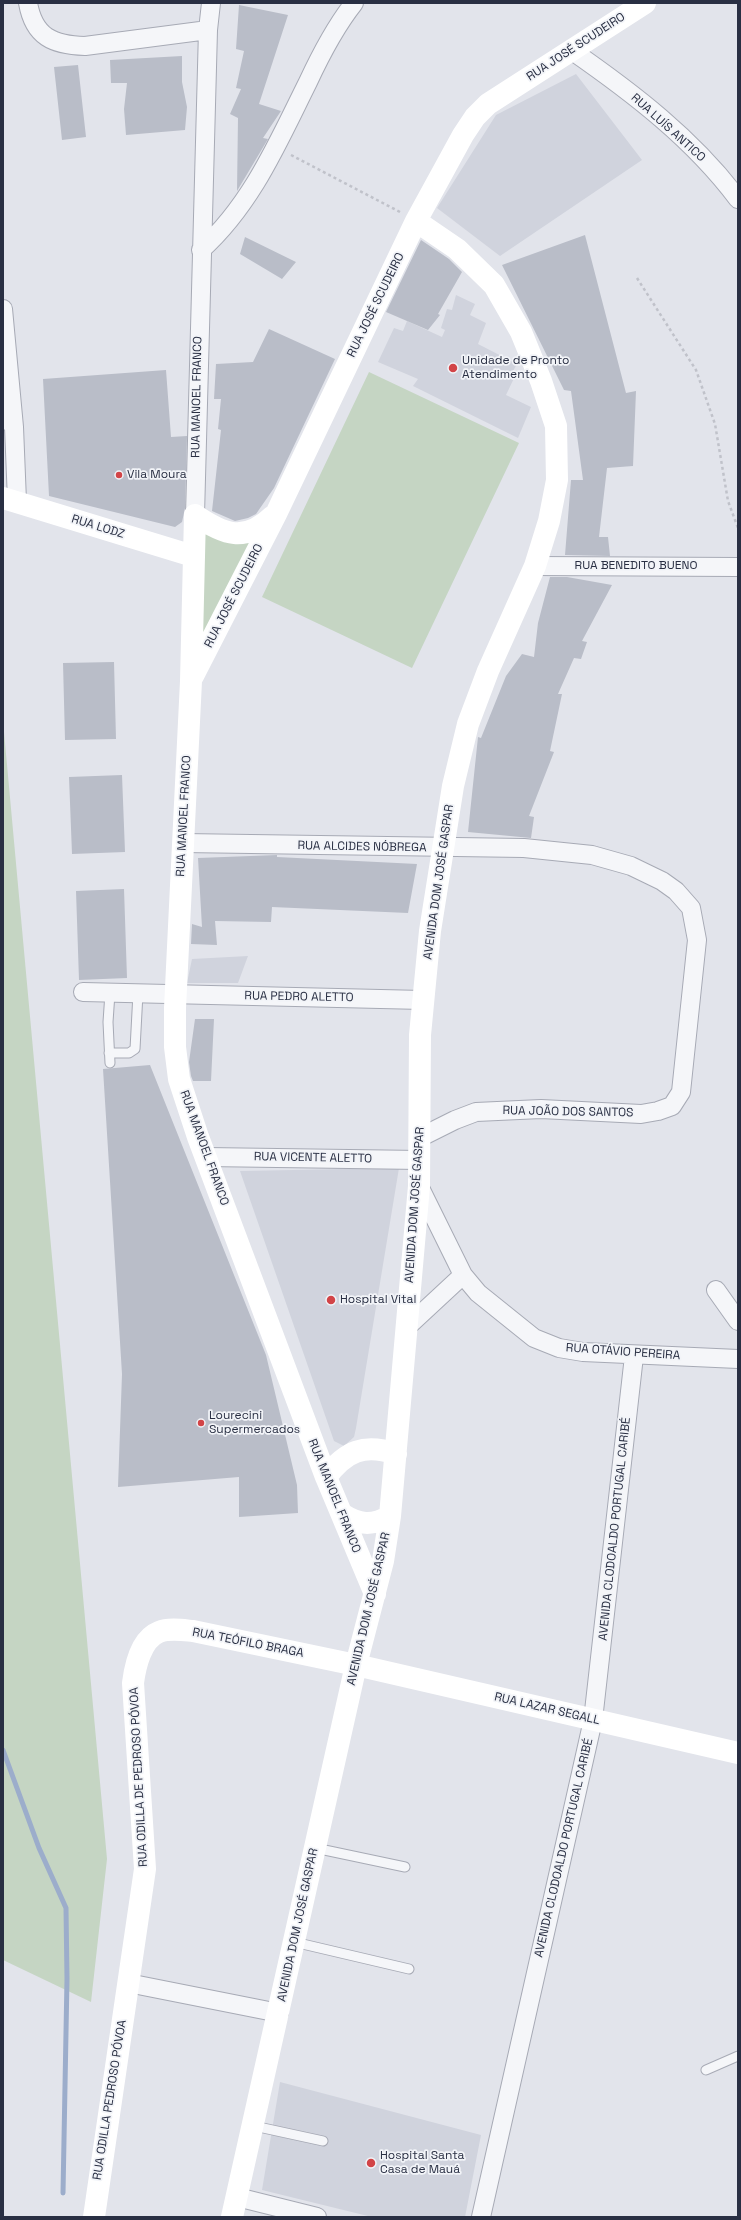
<!DOCTYPE html>
<html>
<head>
<meta charset="utf-8">
<style>
	body { margin:0 }
	#map { position:relative; width:741px; height:2220px; overflow:hidden; background:#e2e4eb; font-family:"Space Grotesk",sans-serif }
	canvas { display:block }
	.frame { position:absolute; inset:0; border:4px solid #292f43; pointer-events:none }
</style>
</head>
<body>
<div id="map">
<canvas width="741" height="2220"></canvas>
<div class="frame"></div>
</div>
<script>
const c = document.querySelector('canvas').getContext('2d');
c.lineJoin = 'round';
function paint(path, color) { c.fillStyle = color; c.fill(path, 'evenodd'); }
function trace(path, color, width, dash) { c.strokeStyle = color; c.lineWidth = width; c.lineCap = dash ? 'butt' : 'round'; c.setLineDash(dash || []); c.stroke(path); }
function write(font, color, halo, rows, align = 'center') {
  c.font = font + ' "Space Grotesk",sans-serif'; c.lineWidth = 3.5; c.setLineDash([]); c.textBaseline = 'middle'; c.strokeStyle = halo; c.fillStyle = color; for (const [text, x, y, turn = 0] of rows) {
    c.save(); c.translate(x, y); c.rotate((+turn || 0) * Math.PI / 180); c.textAlign = isNaN(turn) ? turn : align; if (halo) c.strokeText(text, 0, 0); c.fillText(text, 0, 0); c.restore();
  }
}
paint(new Path2D(`
	M576 74 642 160 500 256 437 208 496 115Z
	M456 295 475 304 470 315 486 323 478 344 517 364 513 371 517 372 506 395 531 407 518 438 413 386 418 379 378 362 394 328 403 331 407 321 442 337 445 330 441 328 447 309 452 310Z
	M248 956 238 983H187L192 959Z
	M399 1168 356 1428 354 1437 344 1446 334 1441 240 1171Z
	M280 2082 481 2135 465 2217H372L262 2190Z`), '#d0d3dd');
paint(new Path2D(`
	M369 372 519 443 412 668 262 597Z
	M200 530 254 540 201 643Z
	M3 721 107 1859 91 2002 3 1960Z`), '#c5d5c3');
trace(new Path2D(`
	M3 1750 39 1848 66 1908 67 1979 63 2193`), '#9cadcb', 5);
paint(new Path2D(`
	M239 5 288 15 259 104 281 111 263 138 268 139 237 191 238 118 230 114 241 89 236 88 244 51 236 49Z
	M182 56V82L187 107 185 130 126 135 124 109 127 83H111L110 60Z
	M78 65 86 137 62 140 54 67Z
	M585 235 626 393 636 391 633 466 607 468 599 537H608L610 556 565 555 571 480H583L571 391 564 390 502 265Z
	M245 237 296 262 282 279 240 254Z
	M421 240 449 259 462 272 438 314 440 315 428 330 386 312Z
	M269 329 335 359 274 488 256 514 248 518 235 521 212 511 221 430 218 429 221 399H214L216 364 253 362Z
	M166 370 171 437 187 436 185 508 182 522 175 527 49 496 43 379Z
	M550 577H567L612 585 582 641 587 642 581 659 574 658 558 694H562L550 751 554 752 529 816 534 817 531 838 468 832 478 737 481 738 506 676 522 654 534 657 538 623Z
	M114 662 116 739 65 740 63 663Z
	M122 775 125 852 72 854 69 777Z
	M277 855V857L417 864 408 913 272 907 271 922 215 921 217 945 191 944 192 924 202 927 198 858Z
	M124 889 127 978 79 980 76 891Z
	M195 1019H214L211 1081H193L191 1076 189 1062Z
	M150 1065 266 1355 297 1485 298 1513 239 1517V1477L118 1487 122 1374 103 1069Z`), '#b9bdc8');
const lane = new Path2D(`
	M109 1053H129L135 1049 138 993
	M110 1063 108 1022 110 993
	M315 1848 405 1867
	M294 1942 409 1969
	M706 2070 738 2056
	M254 2126 323 2141`);
const street = new Path2D(`
	M28 3C34 37 53 45 85 46L208 30
	M571 50C633 93 693 139 738 199
	M201 250C252 204 278 142 308 82 321 54 335 27 354 3
	M3 309 14 427
	M7 418 14 427 17 501
	M195 515 208 30 211 3
	M535 566 738 567
	M183 843 524 848 592 855 631 866 662 881 676 891 691 908 697 940 681 1092 672 1106 658 1111 641 1114 541 1109 476 1112 455 1120 421 1137
	M83 992 423 1000
	M206 1157 420 1160
	M419 1186 463 1275 478 1293 534 1338 559 1348 583 1352 738 1359
	M716 1290 738 1321
	M407 1327 463 1275
	M128 1983 279 2013
	M237 2197 317 2217
	M481 2217 593 1720 634 1356`);
trace(lane, '#a7aab5', 11);
trace(street, '#a7aab5', 20);
trace(new Path2D(`
	M291 155 400 212
	M637 278 696 370 715 424 728 501 738 528`), '#c0c2ca', 2.5, [3, 3]);
trace(lane, '#f5f6f9', 9);
trace(street, '#f5f6f9', 18);
trace(new Path2D(`
	M3 498 193 556
	M195 515 191 681 175 1008V1047L179 1079 198 1137 326 1477 375 1594
	M195 515C224 535 245 543 273 516
	M193 676 276 514 416 221 463 135 475 117 488 104 645 3
	M326 1477C346 1451 364 1443 396 1454
	M342 1514C359 1525 372 1526 390 1516
	M94 2217 145 1869 133 1683C135 1667 141 1639 159 1632 169 1628 182 1630 193 1631L356 1665 738 1753
	M232 2217 356 1665 383 1561 390 1516 419 1186 420 1035 430 931 453 786 468 724 488 671 535 566 549 521 557 480 556 426 541 381 521 332 494 285 457 249 416 221`), '#fff', 22);
for (const [x, y, r, color] of [
	[453,368,5,"#d24447"],
	[119,475,4,"#d24447"],
	[331,1300,5,"#d24447"],
	[201,1423,4,"#d24447"],
	[371,2163,5,"#d24447"]
]) { const dot = new Path2D(); dot.arc(x, y, r, 0, 2 * Math.PI); c.fillStyle = color; c.fill(dot); trace(dot, '#f2f4f8', 1.5); }
write('12px', '#292f43', '#f2f4f8', [
	["RUA JOSÉ SCUDEIRO",576,47,-33],
	["RUA LUÍS ANTICO",668,128,42],
	["RUA JOSÉ SCUDEIRO",376,305,-64],
	["RUA MANOEL FRANCO",197,397,-89],
	["RUA LODZ",98,527,17],
	["RUA BENEDITO BUENO",636,566],
	["RUA JOSÉ SCUDEIRO",234,596,-63],
	["RUA MANOEL FRANCO",184,816,-87],
	["RUA ALCIDES NÓBREGA",362,847,1],
	["AVENIDA DOM JOSÉ GASPAR",439,882,-82],
	["RUA PEDRO ALETTO",299,997,1],
	["RUA JOÃO DOS SANTOS",568,1112,1],
	["RUA MANOEL FRANCO",204,1148,70],
	["RUA VICENTE ALETTO",313,1158,1],
	["AVENIDA DOM JOSÉ GASPAR",415,1205,-86],
	["RUA OTÁVIO PEREIRA",623,1352,4],
	["RUA MANOEL FRANCO",334,1496,68],
	["AVENIDA CLODOALDO PORTUGAL CARIBÉ",615,1529,-84],
	["AVENIDA DOM JOSÉ GASPAR",369,1609,-77],
	["RUA TEÓFILO BRAGA",248,1643,11],
	["RUA LAZAR SEGALL",547,1709,13],
	["RUA ODILLA DE PEDROSO PÓVOA",139,1777,-93],
	["AVENIDA CLODOALDO PORTUGAL CARIBÉ",564,1848,-77],
	["AVENIDA DOM JOSÉ GASPAR",298,1925,-78],
	["RUA ODILLA PEDROSO PÓVOA",110,2100,-81]
]);
write('12px', '#292f43', '#f2f4f8', [
	["Unidade de Pronto",462,361],
	["Atendimento",462,375],
	["Vila Moura",127,475],
	["Hospital Vital",340,1300],
	["Lourecini",209,1416],
	["Supermercados",209,1430],
	["Hospital Santa",380,2156],
	["Casa de Mauá",380,2170]
], 'left');
</script>
</body>
</html>
